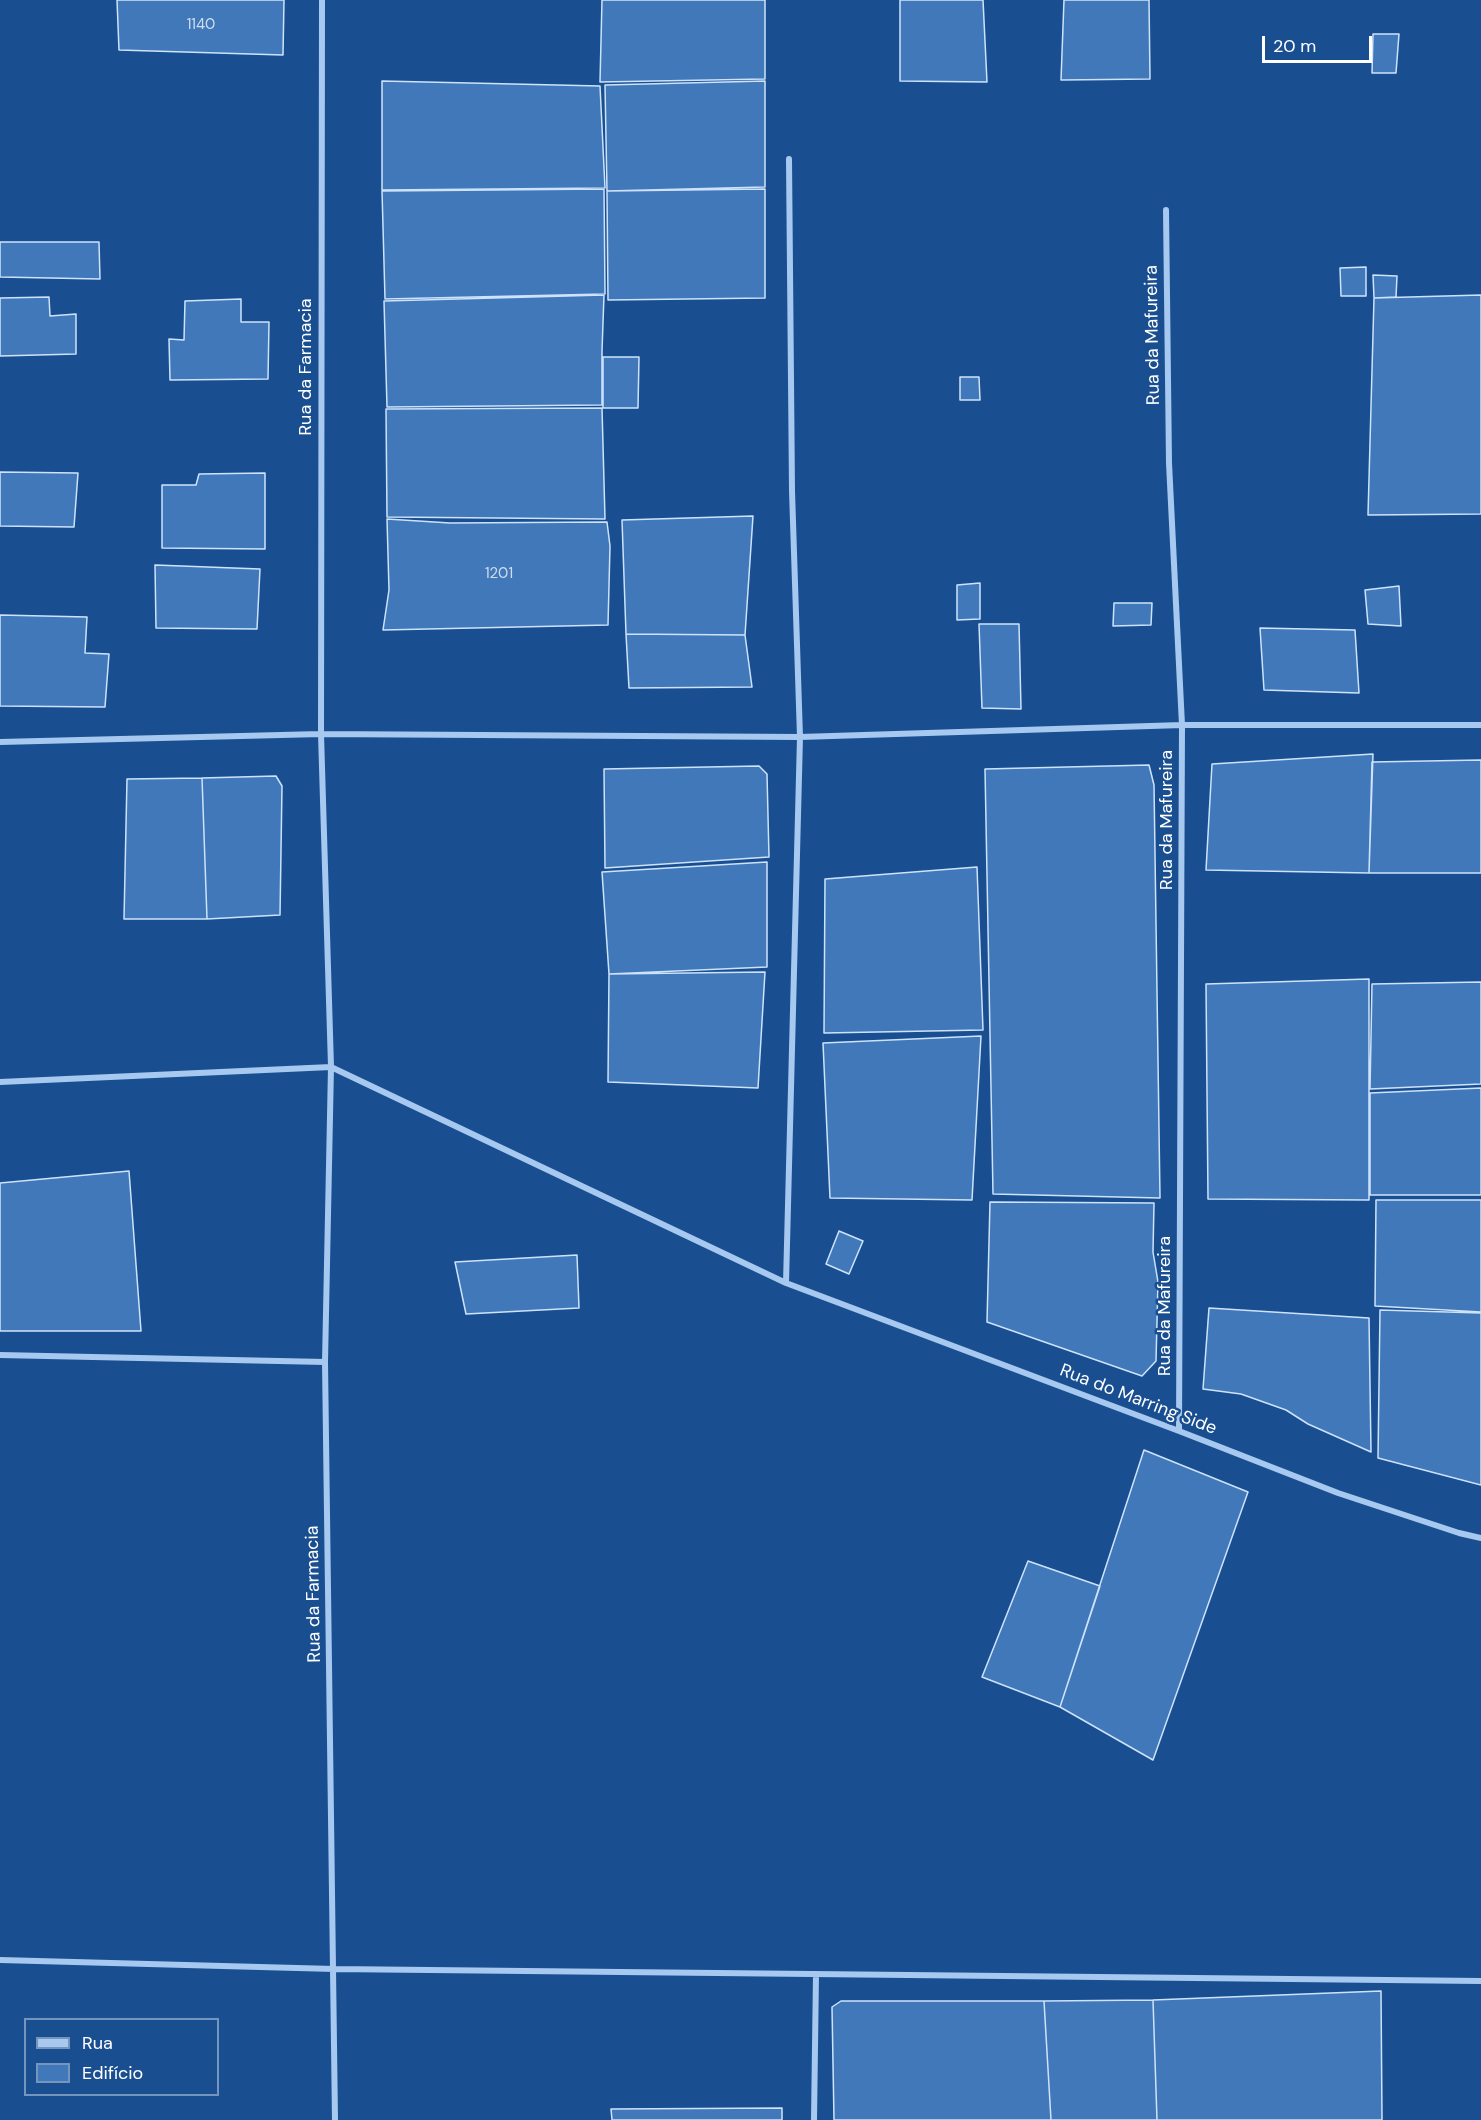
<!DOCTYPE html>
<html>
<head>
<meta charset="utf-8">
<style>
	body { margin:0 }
	#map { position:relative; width:1481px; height:2120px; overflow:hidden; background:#194f91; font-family:"DM Sans",sans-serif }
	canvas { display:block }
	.legend { position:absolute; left:24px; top:2018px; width:195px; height:78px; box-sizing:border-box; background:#194f91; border:2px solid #7595bd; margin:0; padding:8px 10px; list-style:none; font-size:18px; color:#fff }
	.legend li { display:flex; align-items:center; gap:12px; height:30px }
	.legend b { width:30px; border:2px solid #7595bd }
	.scale { position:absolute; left:1262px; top:36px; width:110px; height:27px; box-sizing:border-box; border:3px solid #fff; border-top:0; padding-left:8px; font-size:18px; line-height:21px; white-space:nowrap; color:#fff; -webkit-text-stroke:4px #194f91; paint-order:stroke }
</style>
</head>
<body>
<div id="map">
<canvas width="1481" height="2120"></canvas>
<ul class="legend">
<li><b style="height:8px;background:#a7c9ef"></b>Rua</li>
<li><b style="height:16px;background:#4178b9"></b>Edifício</li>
</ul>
<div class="scale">20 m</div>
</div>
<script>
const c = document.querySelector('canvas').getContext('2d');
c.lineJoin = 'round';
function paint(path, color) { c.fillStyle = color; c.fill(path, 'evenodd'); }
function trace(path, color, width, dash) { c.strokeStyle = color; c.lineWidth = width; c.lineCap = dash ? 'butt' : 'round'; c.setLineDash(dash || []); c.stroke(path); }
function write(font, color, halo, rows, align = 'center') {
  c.font = font + ' "DM Sans",sans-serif'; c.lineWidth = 5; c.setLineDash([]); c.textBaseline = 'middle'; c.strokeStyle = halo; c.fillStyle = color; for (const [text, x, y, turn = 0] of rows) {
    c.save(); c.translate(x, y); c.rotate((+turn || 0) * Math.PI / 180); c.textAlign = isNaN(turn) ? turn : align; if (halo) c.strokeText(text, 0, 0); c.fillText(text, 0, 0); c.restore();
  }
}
const building = new Path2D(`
	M117 0H284L283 55 119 50Z
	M602 0H765V79L600 82Z
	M900 0H983L987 82 900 81Z
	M1064 0H1149L1150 79 1061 80Z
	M1373 34H1399L1396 73H1372Z
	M382 81 600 86 605 188 382 190Z
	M765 81V187L607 191 605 85Z
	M604 189 605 294 385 299 382 191Z
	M765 189V298L608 300 607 191Z
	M0 242H99L100 279 0 277Z
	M1366 267V296H1341L1340 268Z
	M1373 275 1397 276 1396 297 1374 298Z
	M604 295 602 351V405L387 407 384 301Z
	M1481 295V514L1368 515 1374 298Z
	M49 297 50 316 76 314V354L0 356V298Z
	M241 299V322H269L268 379 170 380 169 339 184 340 185 301Z
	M603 357H639L638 408H603Z
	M960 377H979L980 400H960Z
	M602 408 605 519 387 517 386 409Z
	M0 472 78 473 74 527 0 526Z
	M265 473V549L162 548V485H196L199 474Z
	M753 516 745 635 626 634 622 520Z
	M387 519 450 523 607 522 610 546 608 625 383 630 389 590Z
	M155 565 260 569 257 629 156 628Z
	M980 583V619L957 620V585Z
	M1399 586 1401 626 1368 624 1365 590Z
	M1114 603H1152L1151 625 1113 626Z
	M0 615 87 617 85 653 109 654 105 707 0 706Z
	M979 624H1019L1021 709 982 708Z
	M1260 628 1355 630 1359 693 1264 690Z
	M626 634 745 635 752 687 629 688Z
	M1373 754 1369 873 1206 870 1212 764Z
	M1481 760V873H1369L1372 762Z
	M1149 765 1154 785 1160 1198 993 1194 985 769Z
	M759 766 767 774 769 857 605 868 604 769Z
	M276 776 282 786 280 915 207 919 202 778Z
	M202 778 207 919H124L127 779Z
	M767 862V967L609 974 602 872Z
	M977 867 983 1030 824 1033 825 879Z
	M765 972 758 1088 608 1082 609 974Z
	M1369 979V1200L1208 1199 1206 984Z
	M1481 982V1084L1370 1089 1372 984Z
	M981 1036 972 1200 830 1198 823 1043Z
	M1481 1088V1195H1370V1093Z
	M129 1171 141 1331H0V1183Z
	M1376 1200H1481V1312L1375 1306Z
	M990 1202 1154 1203 1153 1252 1158 1282 1156 1361 1142 1376 987 1322Z
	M839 1231 863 1241 849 1274 826 1264Z
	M577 1255 579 1308 466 1314 455 1262Z
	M1209 1308 1369 1318 1371 1452 1308 1424 1286 1410 1241 1394 1203 1389Z
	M1380 1310 1481 1313V1485L1378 1458Z
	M1144 1450 1248 1492 1153 1760 1060 1707Z
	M1028 1561 1100 1586 1060 1707 982 1677Z
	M1381 1991 1382 2120H1157L1153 2000Z
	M1153 2000 1157 2120H1051L1044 2001Z
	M841 2001H1044L1051 2120H834L832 2007Z
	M782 2108V2120H612L611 2109Z`);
paint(building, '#4178b9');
trace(building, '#cee3fb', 1.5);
trace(new Path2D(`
	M322 0 321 734 331 1067 325 1362 335 2120
	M789 159 792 491 800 737 1182 725H1481
	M1166 210 1169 463 1182 725 1179 1431
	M0 742 321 734 800 737 786 1283
	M0 1082 331 1067 786 1283 1179 1431 1338 1493 1459 1533 1481 1538
	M0 1355 325 1362
	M0 1960 334 1969 1481 1981
	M814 2120 816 1974`), '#a7c9ef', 6);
write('15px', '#d0ddee', null, [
	["1140",201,25],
	["1201",499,574]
]);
write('18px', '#fff', '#194f91', [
	["Rua da Mafureira",1153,335,-91],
	["Rua da Farmacia",306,367,-90],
	["Rua da Mafureira",1167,820,-90],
	["Rua da Mafureira",1165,1306,-90],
	["Rua do Marring Side",1138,1400,21],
	["Rua da Farmacia",314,1594,-91]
]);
</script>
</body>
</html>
